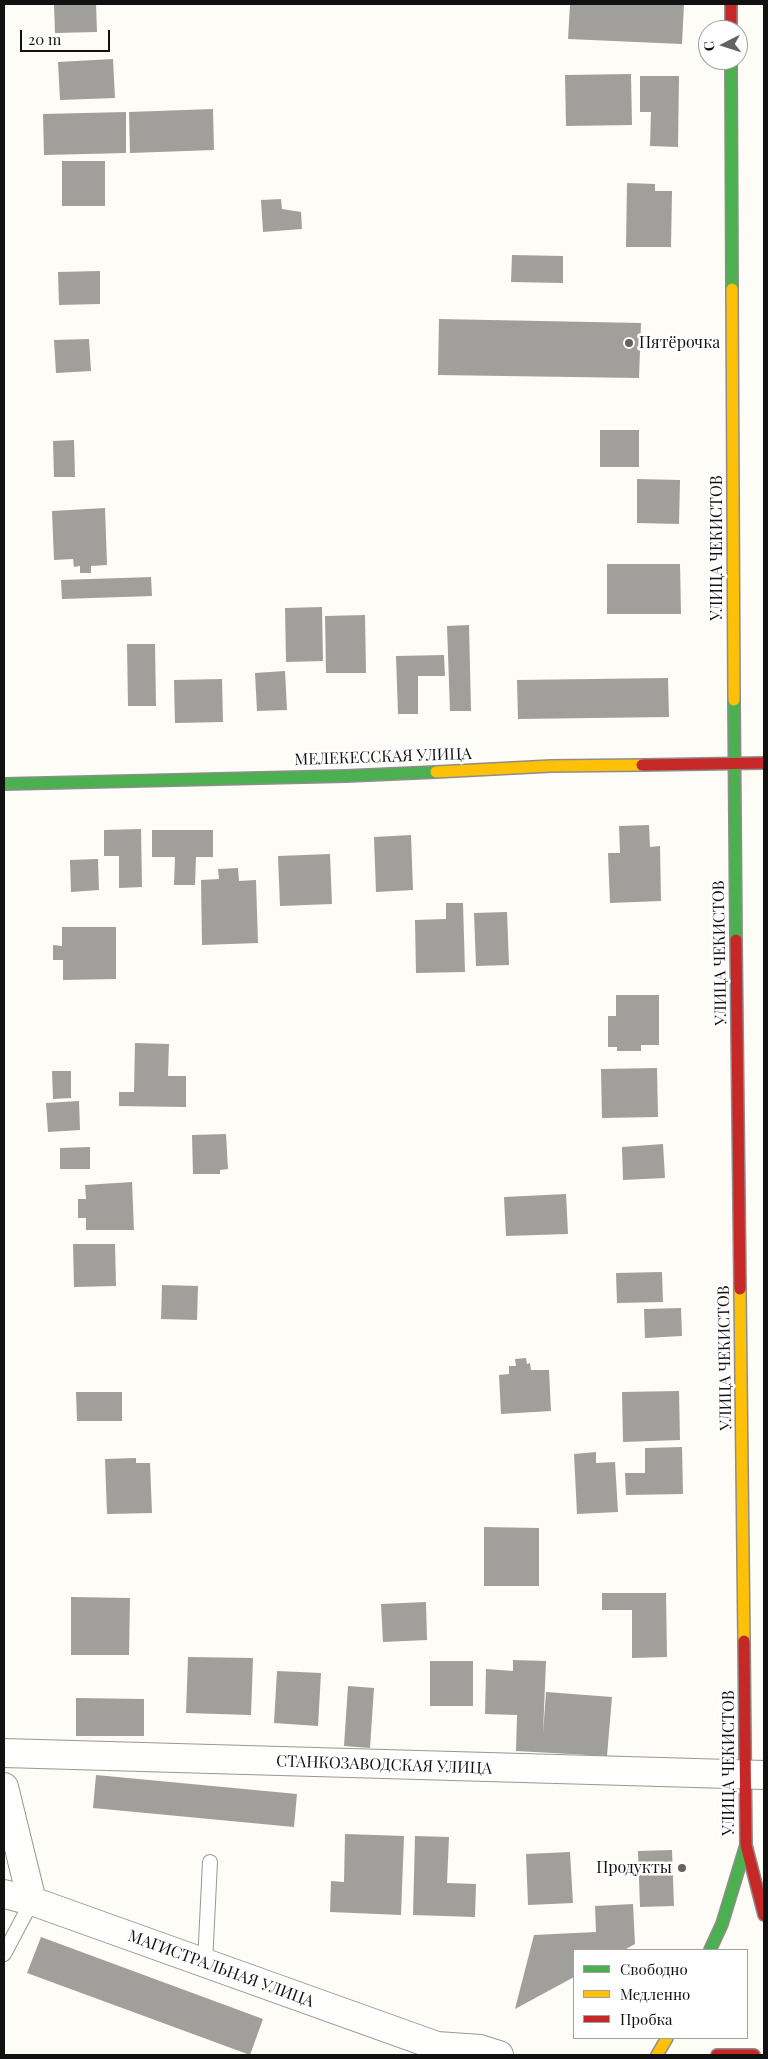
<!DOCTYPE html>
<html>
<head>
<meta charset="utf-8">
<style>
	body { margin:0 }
	#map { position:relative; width:768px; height:2059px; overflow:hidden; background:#fdfcf7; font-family:"Playfair Display",serif }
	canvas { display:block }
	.frame { position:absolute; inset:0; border:5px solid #111; pointer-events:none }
	.legend { position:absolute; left:573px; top:1949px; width:175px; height:90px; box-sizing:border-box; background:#fff; border:1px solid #a0a0a0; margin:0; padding:6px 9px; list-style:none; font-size:15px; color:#111 }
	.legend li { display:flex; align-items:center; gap:10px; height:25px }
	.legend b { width:25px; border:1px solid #a0a0a0 }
	.north { position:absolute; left:698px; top:20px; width:50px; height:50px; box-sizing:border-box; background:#fff; border:1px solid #a0a0a0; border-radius:50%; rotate:265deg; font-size:14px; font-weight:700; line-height:20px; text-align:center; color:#111 }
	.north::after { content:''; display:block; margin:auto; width:18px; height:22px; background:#646362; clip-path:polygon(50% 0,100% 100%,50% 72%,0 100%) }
	.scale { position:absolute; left:20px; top:30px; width:90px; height:22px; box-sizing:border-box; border:2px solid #111; border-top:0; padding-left:6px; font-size:15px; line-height:18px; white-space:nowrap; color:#111; -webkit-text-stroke:4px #fff; paint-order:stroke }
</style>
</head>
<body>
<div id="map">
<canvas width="768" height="2059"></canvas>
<div class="frame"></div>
<ul class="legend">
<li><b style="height:6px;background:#4caf50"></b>Свободно</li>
<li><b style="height:6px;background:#ffc107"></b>Медленно</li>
<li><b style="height:6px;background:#c62828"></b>Пробка</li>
</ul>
<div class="north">С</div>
<div class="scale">20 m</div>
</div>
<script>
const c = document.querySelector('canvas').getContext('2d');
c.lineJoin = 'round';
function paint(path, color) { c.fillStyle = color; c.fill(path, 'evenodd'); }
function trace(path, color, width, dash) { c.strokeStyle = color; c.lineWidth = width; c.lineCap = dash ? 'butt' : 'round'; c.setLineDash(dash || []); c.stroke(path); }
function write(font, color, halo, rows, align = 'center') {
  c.font = font + ' "Playfair Display",serif'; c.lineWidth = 5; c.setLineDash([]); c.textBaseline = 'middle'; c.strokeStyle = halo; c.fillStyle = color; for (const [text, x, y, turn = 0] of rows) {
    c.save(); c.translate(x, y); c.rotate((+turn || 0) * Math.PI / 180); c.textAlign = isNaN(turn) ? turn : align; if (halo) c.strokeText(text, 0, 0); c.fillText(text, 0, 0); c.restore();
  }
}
paint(new Path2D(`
	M54 4H96L97 32 55 33Z
	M570 4H684L682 44 568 39Z
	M113 59 115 98 60 100 58 62Z
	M631 74 632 125 566 126 565 75Z
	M640 76H679L678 147 650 146 651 112H640Z
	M213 109 214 150 130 153 129 112Z
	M126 112V153L44 155 43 114Z
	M62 161H105V206H62Z
	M627 183 655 184V191H672L671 247H626Z
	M281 199 282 209 301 212 302 229 263 232 261 200Z
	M512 255 563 256V283L511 282Z
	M100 271V304L59 305 58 272Z
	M439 319 641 323 639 378 438 375Z
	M89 339 91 371 56 373 54 340Z
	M600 430H639V467H600Z
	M74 440 75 477H54L53 441Z
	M637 479 680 480 679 524 637 523Z
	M105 508 107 565 91 566V573H80V566L74 567 73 559 54 560 52 511Z
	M607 564H680L681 614H607Z
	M151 577 152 596 62 599 61 580Z
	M322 607 323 661 286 662 285 608Z
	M365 615 366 673H326L325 616Z
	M469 625 471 711H450L447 626Z
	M127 644H155L156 706H128Z
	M444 655 445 676H418V714H398L396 656Z
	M285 671 287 710 257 711 255 673Z
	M668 678 669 717 518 719 517 680Z
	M222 679 223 722 175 723 174 680Z
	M649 825 650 847 660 846 661 901 610 903 608 853H620L619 826Z
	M141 829 142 887 119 888V856H104V830Z
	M152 830H213V857H196L195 885H174L175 857H152Z
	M411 835 413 890 376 892 374 837Z
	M330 854 332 904 280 906 278 856Z
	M98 859 99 890 71 892 70 860Z
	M238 868 239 881 256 880 258 943 202 945 201 880 219 879 218 869Z
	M446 903H463L465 972 416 973 415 920 446 919Z
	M507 912 509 965 476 966 474 913Z
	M62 927H116V979L63 980V960H53V945L62 946Z
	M616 995H659V1045H641V1051H617V1047H608V1016H616Z
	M135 1043 169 1044 168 1076H186V1107L119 1106V1092H134Z
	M657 1068 658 1117 602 1118 601 1069Z
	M52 1071H71V1098L53 1099Z
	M79 1101 80 1130 48 1132 46 1103Z
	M226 1134 228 1169 220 1170V1174H193L192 1135Z
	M663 1144 665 1178 623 1180 622 1147Z
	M90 1147V1169H60V1148Z
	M132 1182 134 1230H86V1218H78V1199H86L85 1185Z
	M566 1194 568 1234 506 1236 504 1197Z
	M73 1244H115L116 1286 74 1287Z
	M662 1272 663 1302 617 1303 616 1273Z
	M162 1285 198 1286 197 1320 161 1319Z
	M681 1308 682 1336 645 1338 644 1309Z
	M526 1358 527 1364 530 1363 531 1370H549L551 1411 501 1414 499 1375 509 1374V1366H516L515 1359Z
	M679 1391 680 1440 623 1442 622 1392Z
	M76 1392H122V1421H77Z
	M682 1447 683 1494 626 1495 625 1473H645V1448Z
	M596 1452V1463L615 1462 618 1512 577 1514 574 1454Z
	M136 1458V1463H150L152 1513 107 1514 105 1459Z
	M484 1527 539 1528V1586H484Z
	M602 1593H666L667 1657 632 1658V1610H602Z
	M71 1597 130 1598 129 1655H71Z
	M426 1602 427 1640 383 1642 381 1604Z
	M188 1657 253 1658 251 1715 186 1713Z
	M513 1660 546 1661 543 1734 546 1692 612 1697 607 1756 516 1751 517 1715 485 1714 486 1669 513 1671Z
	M430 1661H473V1706H430Z
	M277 1671 321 1673 318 1726 274 1723Z
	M348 1686 374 1688 370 1748 344 1746Z
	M76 1698 144 1699V1736H76Z
	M96 1775 297 1794 294 1827 93 1808Z
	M345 1834 404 1836 401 1915 330 1912 331 1881 344 1882Z
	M415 1836 449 1837 447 1883 476 1884 475 1917 413 1915Z
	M672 1850 674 1906 640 1907 638 1851Z
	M570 1852 573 1903 528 1905 526 1854Z
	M633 1904 635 1944 624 1950H574V1977L515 2009 534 1935 596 1932 595 1906Z
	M41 1937 263 2019 250 2055 27 1973Z`), '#a19f9c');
const lane = new Path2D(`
	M4 1954 32 1901
	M205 1963 210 1862`);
const street = new Path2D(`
	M4 1753 764 1775
	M4 1787 32 1901
	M4 1894 32 1901 437 2046 480 2049 499 2055`);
const fast = new Path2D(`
	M731 60 732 289
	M734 700 736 940
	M4 784 346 776 436 772
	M710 1950 722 1924 746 1845`);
const slow = new Path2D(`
	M732 289 734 700
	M436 772 551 766 642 765
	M740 1289 744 1641
	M657 2055 667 2038`);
const jam = new Path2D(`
	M731 4V30
	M642 765 764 763
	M736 940 740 1289
	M744 1641 746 1845 764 1915
	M717 2055H754`);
trace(lane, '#979795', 16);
trace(street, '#979795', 30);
trace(fast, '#8e8d8b', 14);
trace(slow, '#8e8d8b', 14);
trace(jam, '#8e8d8b', 14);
trace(lane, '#fffffe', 14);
trace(street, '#fffffe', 28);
trace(fast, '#4caf50', 11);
trace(slow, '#ffc107', 11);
trace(jam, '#c62828', 11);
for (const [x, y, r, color] of [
	[629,343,5,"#646362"],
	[682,1868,5,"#646362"]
]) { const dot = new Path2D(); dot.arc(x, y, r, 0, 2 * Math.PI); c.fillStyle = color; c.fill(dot); trace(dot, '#fff', 2); }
write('16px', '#111', '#fff', [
	["Пятёрочка",639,343],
	["Продукты",672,1868,"right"]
], 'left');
write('16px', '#111', '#fff', [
	["УЛИЦА ЧЕКИСТОВ",717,548,-90],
	["МЕЛЕКЕССКАЯ УЛИЦА",383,757,-2],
	["УЛИЦА ЧЕКИСТОВ",720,953,-91],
	["УЛИЦА ЧЕКИСТОВ",725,1358,-91],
	["УЛИЦА ЧЕКИСТОВ",729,1763,-90],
	["СТАНКОЗАВОДСКАЯ УЛИЦА",384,1765,2],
	["МАГИСТРАЛЬНАЯ УЛИЦА",221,1969,20]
]);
</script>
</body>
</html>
